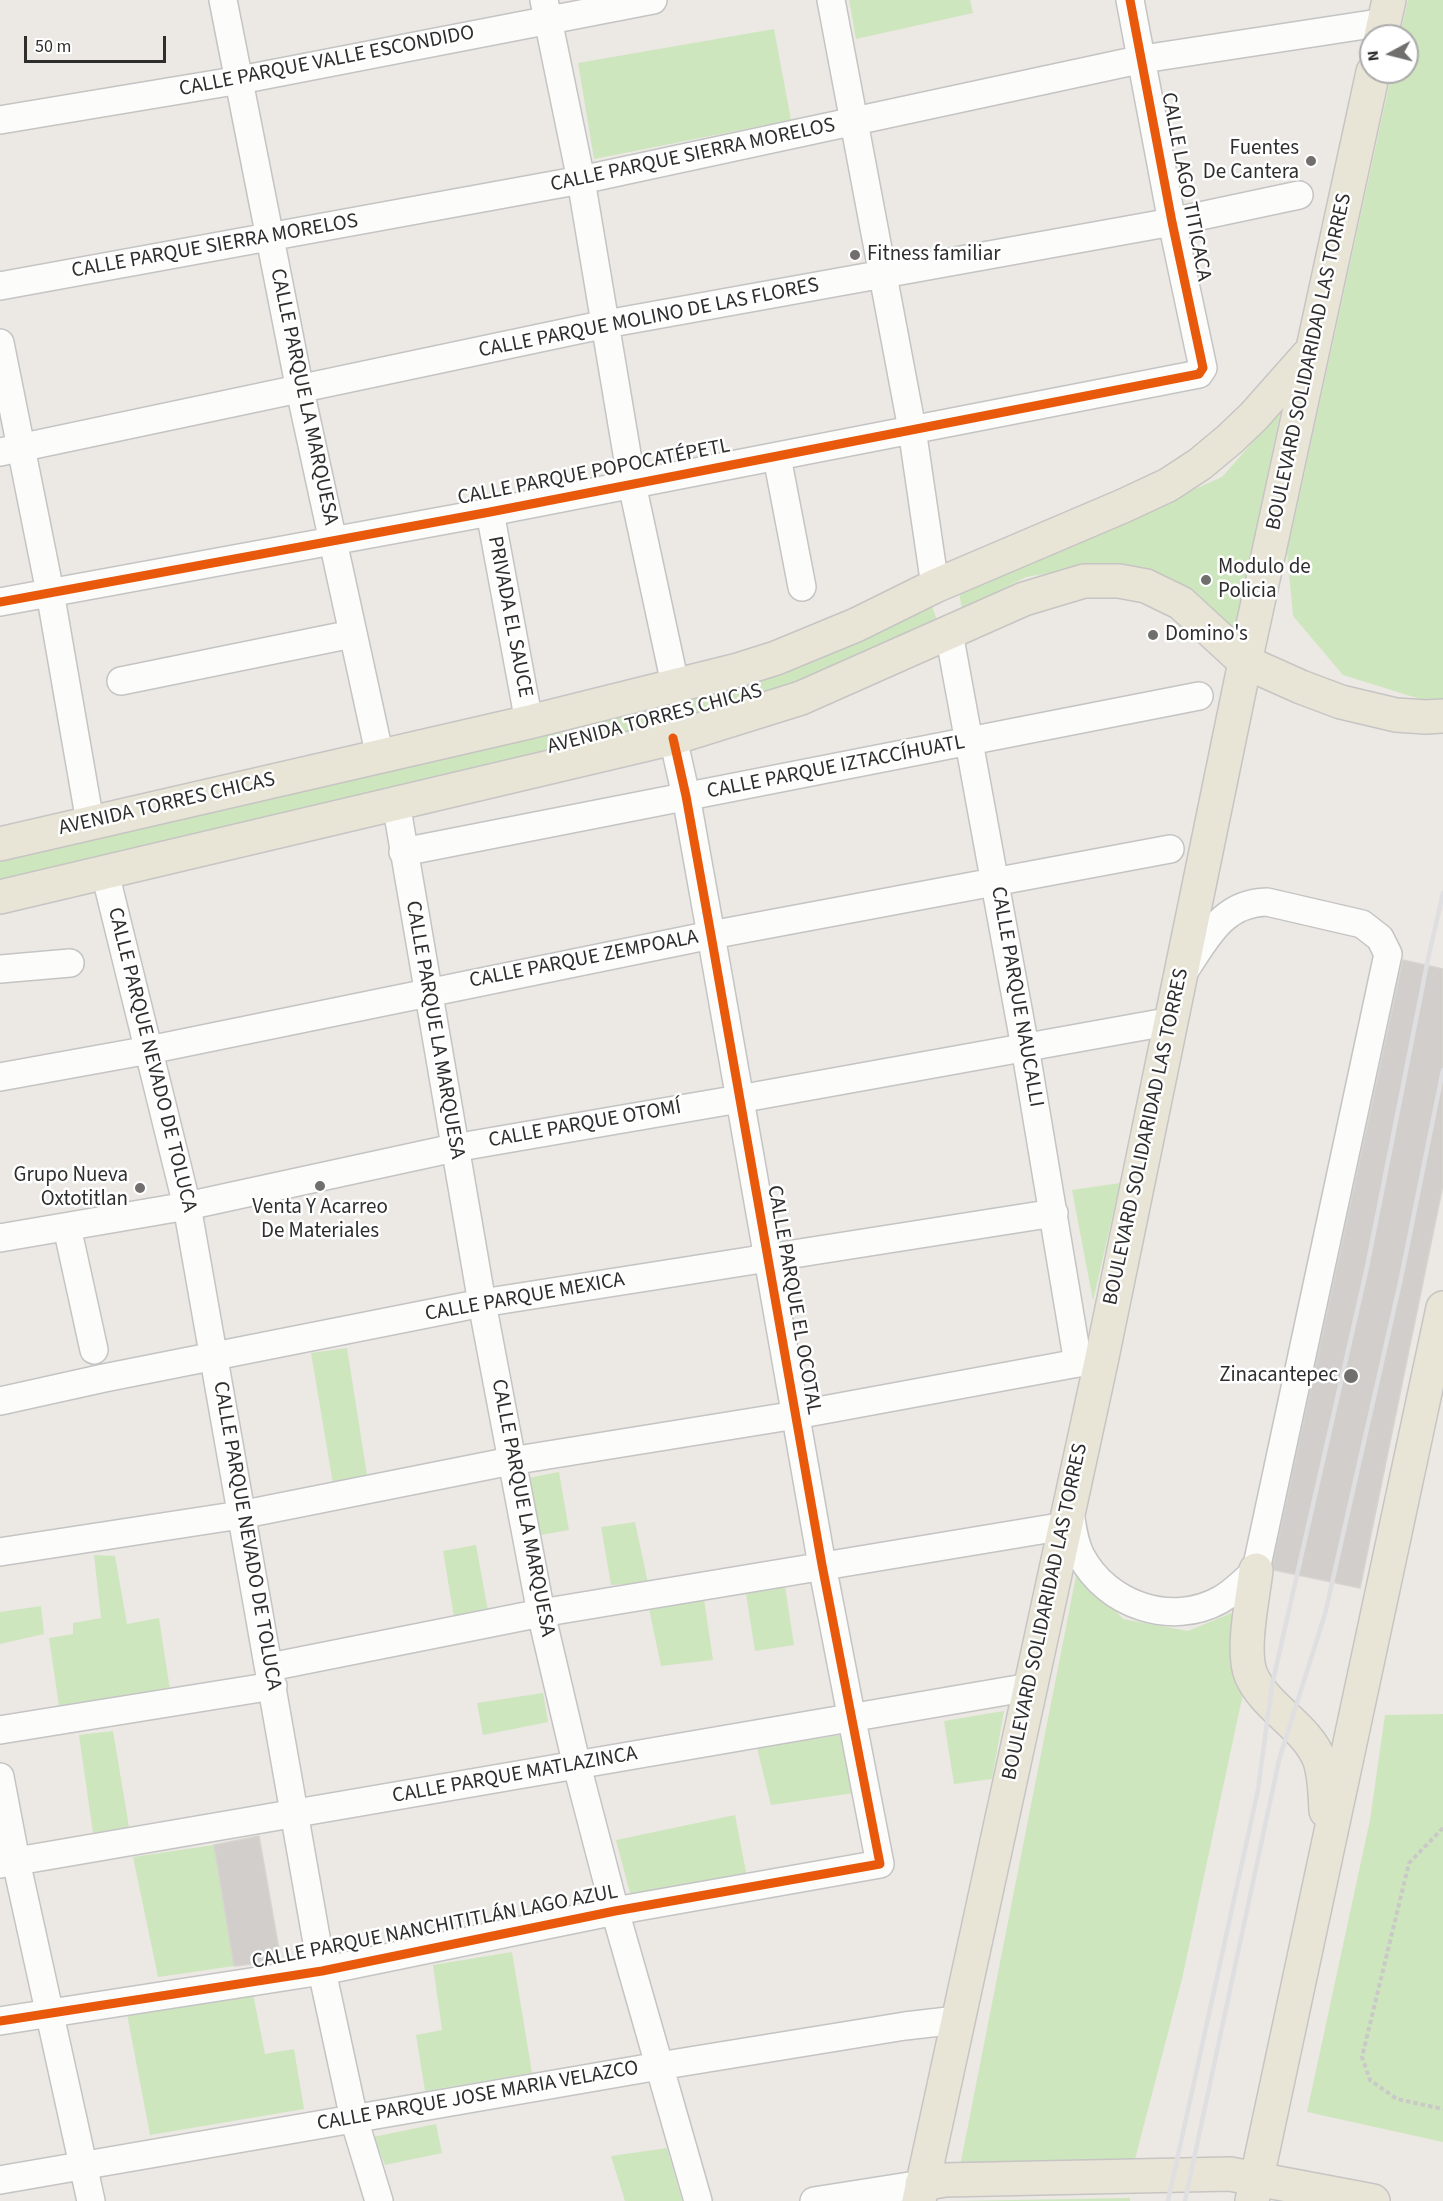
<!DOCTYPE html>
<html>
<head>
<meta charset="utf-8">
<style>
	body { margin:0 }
	#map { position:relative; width:1443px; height:2201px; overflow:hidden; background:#ece8e4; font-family:"Source Sans 3",sans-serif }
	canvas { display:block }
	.north { position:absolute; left:1359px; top:24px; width:60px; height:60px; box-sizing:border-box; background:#fff; border:2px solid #ababab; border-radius:50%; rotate:263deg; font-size:16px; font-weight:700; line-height:24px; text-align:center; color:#2e2e2e }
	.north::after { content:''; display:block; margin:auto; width:21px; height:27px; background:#706f6e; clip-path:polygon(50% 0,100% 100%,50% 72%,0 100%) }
	.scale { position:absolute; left:24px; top:36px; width:142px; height:27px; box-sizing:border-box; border:3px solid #2e2e2e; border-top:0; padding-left:8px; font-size:18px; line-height:21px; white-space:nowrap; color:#2e2e2e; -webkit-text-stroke:4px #fff; paint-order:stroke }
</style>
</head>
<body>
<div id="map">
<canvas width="1443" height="2201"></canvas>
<div class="north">N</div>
<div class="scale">50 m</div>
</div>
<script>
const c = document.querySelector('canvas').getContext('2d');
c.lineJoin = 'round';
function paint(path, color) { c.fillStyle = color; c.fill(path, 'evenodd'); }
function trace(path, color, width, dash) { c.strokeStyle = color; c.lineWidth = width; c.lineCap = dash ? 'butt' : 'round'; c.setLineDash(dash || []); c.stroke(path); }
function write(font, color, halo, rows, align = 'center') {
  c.font = font + ' "Source Sans 3",sans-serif'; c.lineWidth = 5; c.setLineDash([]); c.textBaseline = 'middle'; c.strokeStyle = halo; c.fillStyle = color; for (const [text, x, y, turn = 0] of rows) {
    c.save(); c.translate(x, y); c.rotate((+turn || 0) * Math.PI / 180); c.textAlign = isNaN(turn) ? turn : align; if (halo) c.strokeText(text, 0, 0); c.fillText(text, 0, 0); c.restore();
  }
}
paint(new Path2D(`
	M849 0H970L973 13 856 39Z
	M1408 0H1443V701L1436 704 1343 675 1293 616 1287 553 1392 72H1407V36H1400Z
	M774 29 791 120 594 159 578 63Z
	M1281 410 1234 633 1175 582 1114 563 1026 577 962 610 959 592 1222 477Z
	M930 601 937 620 798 687 600 741 589 721Z
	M558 726 566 749 0 882V859Z
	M1120 1183 1093 1301 1072 1190Z
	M347 1348 367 1475 333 1484 311 1353Z
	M559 1472 569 1530 541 1535 528 1478Z
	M635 1522 648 1583 611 1585 601 1527Z
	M476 1545 488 1611 454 1617 443 1551Z
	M94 1555 115 1556 127 1624 159 1618 170 1690 59 1706 49 1638 73 1634V1623L101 1618Z
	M1077 1571 1123 1619 1188 1631 1263 1600 1182 1979 1135 2159 960 2166Z
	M785 1586 794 1645 755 1651 746 1594Z
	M704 1599 713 1660 661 1666 649 1609Z
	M41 1606 44 1634 0 1644V1612Z
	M543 1693 548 1722 483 1735 477 1703Z
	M1004 1711 992 1779 954 1784 944 1721Z
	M1443 1714V2142L1307 2112 1370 1820 1385 1715Z
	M113 1731 129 1827 93 1833 79 1735Z
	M848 1734 861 1792 771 1805 757 1748Z
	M735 1815 747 1877 631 1897 616 1840Z
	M214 1845 234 1966 158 1977 133 1857Z
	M512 1952 532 2073 425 2091 416 2035 442 2030 433 1965Z
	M253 1994 265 2054 294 2049 304 2109 150 2135 127 2014Z
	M436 2124 442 2153 385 2165 373 2137Z
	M667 2148 682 2201H625L611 2156Z
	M1130 2198V2201H952Z`), '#cee6be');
const building = new Path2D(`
	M1403 960 1443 969V1185L1360 1588 1274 1570 1273 1564Z
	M259 1836 281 1961 234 1966 214 1845Z`);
paint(building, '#d1cecb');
trace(building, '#d7d4d0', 1.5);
const minor = new Path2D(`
	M223 0 300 390 380 757
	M544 0 581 180 632 484 675 684
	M831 0 912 429 935 586
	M0 120 240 80 653 0
	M0 286 581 180 1143 59 1385 22
	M0 343 50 592 90 822
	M0 452 606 324 1172 222 1299 195
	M777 457 802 587
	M490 512 529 722
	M0 602 490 512 1199 374 1203 368 1172 222 1130 0
	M949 633 1025 1047 1078 1363
	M121 681 352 634
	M396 803 482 1303 541 1613 577 1766 615 1911 698 2201
	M403 852C668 799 934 750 1199 696
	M105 873 187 1206 322 1971 354 2119 379 2201
	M0 969 70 963
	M0 1077 149 1050 711 935 1170 849
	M67 1227 94 1350
	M0 1238 187 1206 454 1148 739 1099 1172 1021
	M0 1401 104 1378 482 1303 1054 1213
	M1070 1511C1072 1526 1074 1542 1081 1556 1107 1605 1171 1627 1220 1600 1234 1592 1245 1581 1256 1570L1388 954 1380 938 1362 924 1267 902C1221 903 1206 940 1183 973
	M0 1552 240 1515 511 1461 796 1415 1078 1363 1101 1362
	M270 1667 541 1613 1065 1526
	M0 1730 273 1686
	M0 1777 16 1861 91 2201
	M0 1864 1030 1687
	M0 2021 322 1971 615 1911 880 1864 822 1565 711 935 686 796 673 738
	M0 2180 659 2066 905 2026 957 2020
	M814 2201 922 2184`);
const major = new Path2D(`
	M1381 36 1389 0
	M0 844 529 722 738 670 776 658 856 625 935 586 1123 506 1168 485 1200 464 1230 439 1254 416 1309 354
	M0 897 673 738 801 698 1024 599 1084 581H1119L1146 586 1181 603 1245 662 1301 687 1341 702 1396 715 1426 717 1443 716
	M1256 1570C1253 1598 1241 1650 1251 1675 1266 1709 1307 1726 1320 1761 1325 1777 1325 1794 1326 1811
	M922 2184 945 2180 1230 2174 1373 2201
	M919 2201 1101 1362 1245 662 1373 72
	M1252 2201 1443 1308`);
trace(minor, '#c5c4c5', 30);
trace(major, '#c6c5c4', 36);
trace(new Path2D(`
	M1443 1828 1409 1863 1362 2057 1370 2080 1397 2099 1443 2109`), '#c9c9c8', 4, [4.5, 3]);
trace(minor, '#fcfcfb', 27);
trace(major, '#e8e4d6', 33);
trace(new Path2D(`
	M1168 2201 1258 1790 1272 1685 1367 1267 1428 959 1443 893
	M1185 2201 1279 1760 1325 1614 1401 1278 1443 1070`), '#dfdfe1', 4.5);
trace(new Path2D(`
	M0 602 490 512 1199 374 1203 368 1172 222 1130 0
	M0 2021 322 1971 615 1911 880 1864 822 1565 711 935 686 796 673 738`), '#e8590c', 9);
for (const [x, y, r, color] of [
	[1311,161,6,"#706f6e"],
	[855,255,6,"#706f6e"],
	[1206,580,6,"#706f6e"],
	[1153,635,6,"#706f6e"],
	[320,1186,6,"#706f6e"],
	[140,1188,6,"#706f6e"],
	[1351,1376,8,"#706f6e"]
]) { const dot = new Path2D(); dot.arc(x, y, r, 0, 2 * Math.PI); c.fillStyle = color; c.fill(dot); trace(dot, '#fff', 2); }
write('21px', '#2e2e2e', '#fff', [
	["CALLE PARQUE VALLE ESCONDIDO",327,62,-11],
	["CALLE PARQUE SIERRA MORELOS",693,156,-12],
	["CALLE LAGO TITICACA",1185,187,79],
	["CALLE PARQUE SIERRA MORELOS",215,247,-10],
	["CALLE PARQUE MOLINO DE LAS FLORES",649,319,-11],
	["BOULEVARD SOLIDARIDAD LAS TORRES",1310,362,-78],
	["CALLE PARQUE LA MARQUESA",303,397,78],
	["CALLE PARQUE POPOCATÉPETL",594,473,-11],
	["PRIVADA EL SAUCE",509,617,79],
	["AVENIDA TORRES CHICAS",655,720,-15],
	["CALLE PARQUE IZTACCÍHUATL",836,768,-11],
	["AVENIDA TORRES CHICAS",167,805,-13],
	["CALLE PARQUE ZEMPOALA",584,960,-11],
	["CALLE PARQUE NAUCALLI",1016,997,80],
	["CALLE PARQUE LA MARQUESA",434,1030,80],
	["CALLE PARQUE NEVADO DE TOLUCA",151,1060,76],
	["CALLE PARQUE OTOMÍ",585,1125,-10],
	["BOULEVARD SOLIDARIDAD LAS TORRES",1147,1137,-78],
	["CALLE PARQUE MEXICA",525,1298,-10],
	["CALLE PARQUE EL OCOTAL",793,1300,80],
	["CALLE PARQUE LA MARQUESA",522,1508,79],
	["CALLE PARQUE NEVADO DE TOLUCA",246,1536,80],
	["BOULEVARD SOLIDARIDAD LAS TORRES",1046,1612,-78],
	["CALLE PARQUE MATLAZINCA",515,1776,-10],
	["CALLE PARQUE NANCHITITLÁN LAGO AZUL",435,1928,-11],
	["CALLE PARQUE JOSE MARIA VELAZCO",478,2097,-10]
]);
write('21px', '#2e2e2e', '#fff', [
	["Fuentes",1299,149],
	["De Cantera",1299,173],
	["Fitness familiar",867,255,"left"],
	["Modulo de",1218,568,"left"],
	["Policia",1218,592,"left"],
	["Domino's",1165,635,"left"],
	["Grupo Nueva",128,1176],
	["Oxtotitlan",128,1200],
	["Venta Y Acarreo",320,1208,"center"],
	["De Materiales",320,1232,"center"],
	["Zinacantepec",1338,1376]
], 'right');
</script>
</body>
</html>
